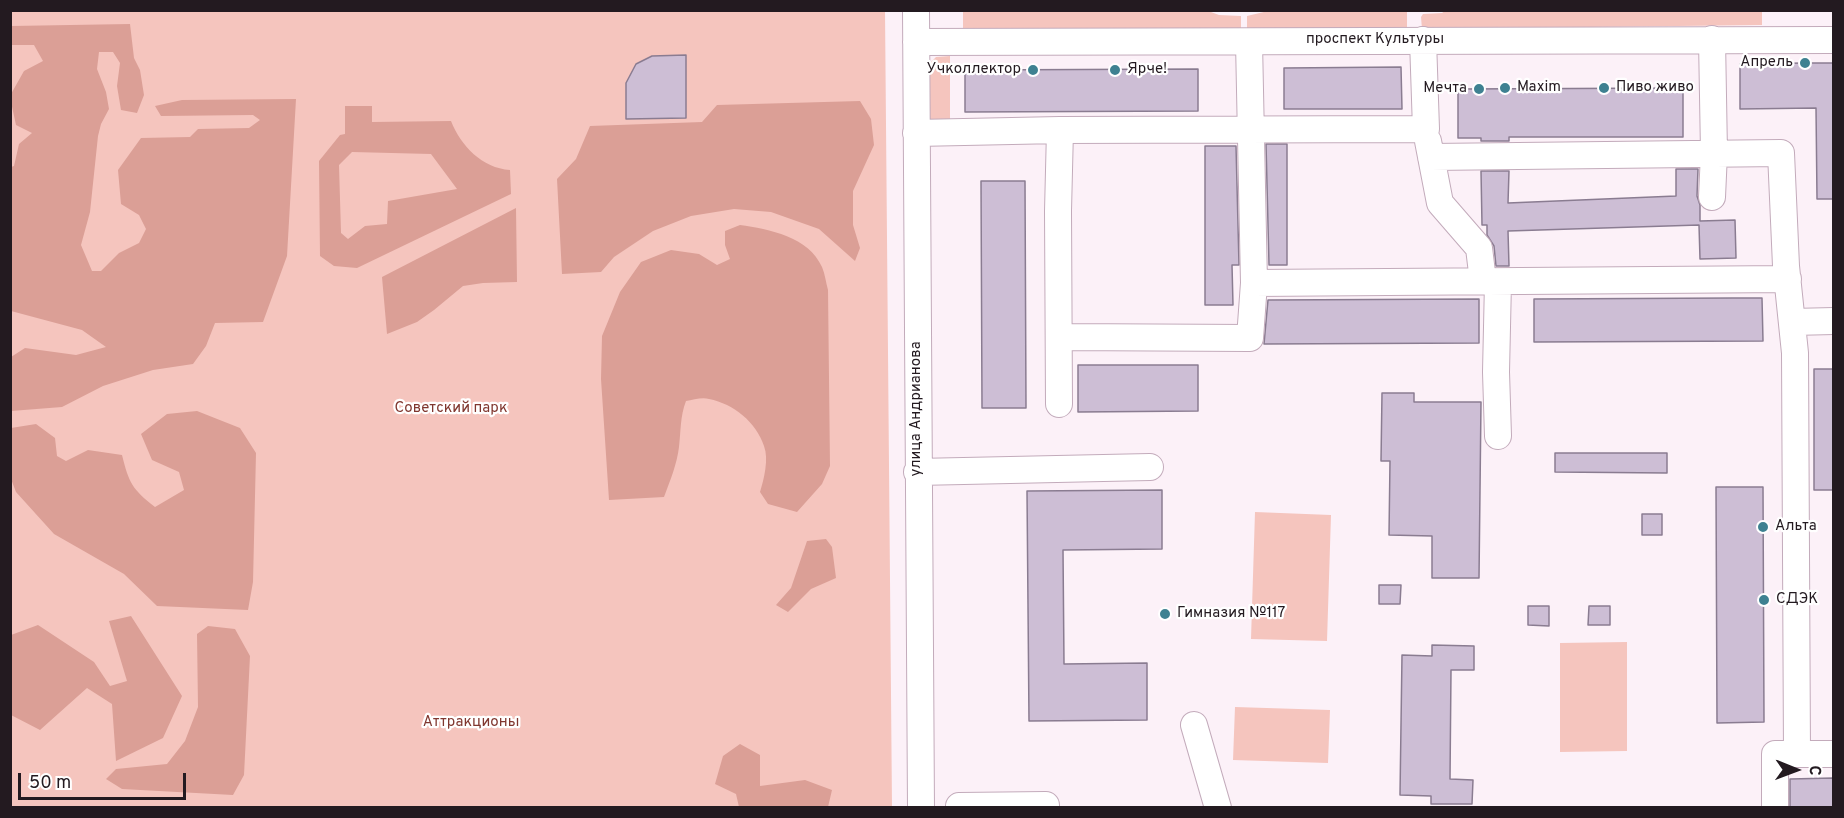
<!DOCTYPE html>
<html>
<head>
<meta charset="utf-8">
<style>
	body { margin:0 }
	#map { position:relative; width:1844px; height:818px; overflow:hidden; background:#fcf1f8; font-family:Overpass,sans-serif }
	canvas { display:block }
	.frame { position:absolute; inset:0; border:12px solid #231a20; pointer-events:none }
	.north { position:absolute; left:1766px; top:740px; width:60px; height:60px; -webkit-text-stroke:4px #fff; paint-order:stroke; rotate:91deg; font-size:16px; font-weight:700; line-height:24px; text-align:center; color:#231a20 }
	.north::after { content:''; display:block; margin:auto; width:21px; height:27px; background:#231a20; clip-path:polygon(50% 0,100% 100%,50% 72%,0 100%) }
	.scale { position:absolute; left:18px; top:773px; width:168px; height:27px; box-sizing:border-box; border:3px solid #231a20; border-top:0; padding-left:8px; font-size:18px; line-height:21px; white-space:nowrap; color:#231a20; -webkit-text-stroke:4px #fff; paint-order:stroke }
</style>
</head>
<body>
<div id="map">
<canvas width="1844" height="818"></canvas>
<div class="frame"></div>
<div class="north">С</div>
<div class="scale">50 m</div>
</div>
<script>
const c = document.querySelector('canvas').getContext('2d');
c.lineJoin = 'round';
function paint(path, color) { c.fillStyle = color; c.fill(path, 'evenodd'); }
function trace(path, color, width, dash) { c.strokeStyle = color; c.lineWidth = width; c.lineCap = dash ? 'butt' : 'round'; c.setLineDash(dash || []); c.stroke(path); }
function write(font, color, halo, rows, align = 'center') {
  c.font = font + ' Overpass,sans-serif'; c.lineWidth = 4.5; c.setLineDash([]); c.textBaseline = 'middle'; c.strokeStyle = halo; c.fillStyle = color; for (const [text, x, y, turn = 0] of rows) {
    c.save(); c.translate(x, y); c.rotate((+turn || 0) * Math.PI / 180); c.textAlign = isNaN(turn) ? turn : align; if (halo) c.strokeText(text, 0, 0); c.fillText(text, 0, 0); c.restore();
  }
}
paint(new Path2D(`
	M1171 10 1211 12 1219 15 1241 16V28L963 30V11Z
	M1446 10H1762V25L1422 29 1421 17 1423 14 1442 13Z
	M10 11H885L892 807H11Z
	M1268 11H1407V29L1247 28V16Z
	M950 56V127L929 121V64L936 57Z
	M1255 512 1331 515 1327 641 1251 639Z
	M1627 642V751L1560 752V643Z
	M1235 707 1330 710 1328 763 1233 760Z`), '#f5c5be');
paint(new Path2D(`
	M130 24 134 58 140 70 144 95 137 113 121 110 117 86 120 63 113 52H99L97 69 106 92 109 109 101 124 98 136 90 212 81 245 92 271H101L119 253 139 243 146 229 139 215 121 204 118 170 141 138 190 137 198 129 249 128 260 120 253 115 161 116 155 106 182 100 296 99 287 256 263 322 215 323 206 346 193 364 153 370 103 386 62 407 11 411V357L25 348 76 355 106 347 82 330 11 311V167L14 166 19 144 32 133 16 125 11 102V94L24 71 43 61 34 45H11V26Z
	M860 101 871 119 874 145 853 191V225L860 248 855 261 819 229 771 212 734 209 691 216 653 231 614 257 601 272 562 274 557 179 576 159 590 126 702 122 717 105Z
	M345 106H372V122L451 121C461 146 482 168 510 170L511 194 357 268 334 266 320 256 319 161 340 135 345 134ZM352 152 431 154 457 189 388 201 387 224 365 226 348 239 341 233 339 165Z
	M516 208 517 282 483 283 463 286 434 310 417 322 387 334 382 277Z
	M740 225C769 229 809 237 822 267 825 274 826 283 828 290L830 466 822 484 797 512 768 504 760 492C764 479 769 459 764 446 756 422 734 404 709 399 702 397 693 400 686 401 680 417 681 430 679 447 677 464 670 481 664 497L609 500 601 379 602 336 620 292 641 262 671 250 699 254 717 265 730 259 725 245V231Z
	M197 411 240 428 256 453 253 582 248 610 157 606 124 574 54 534 16 492 11 479V428L36 424 55 438 57 456 66 461 88 450 122 455C129 483 132 489 155 507L184 490 179 472 152 460 141 434 167 414Z
	M826 539 832 547 836 578 811 589 788 612 776 605 791 588 807 541Z
	M131 616 182 696 163 738 116 761 112 704 87 688 40 730 11 715V635L38 625 94 662 110 686 127 681 109 621Z
	M208 626 235 629 250 656 244 775 233 795 122 789 106 779 116 769 167 764 185 741 198 707 197 634Z
	M740 744 760 755V786L805 780 832 790 828 807H739L736 794 715 784 723 756Z`), '#db9f96');
const building = new Path2D(`
	M686 55V118L626 119V83L636 64 652 56Z
	M1805 63H1833V199H1817L1816 108 1740 109V64Z
	M1401 67 1402 109H1284V68Z
	M1198 69V111L965 112V70Z
	M1683 88V137H1509V141H1481V138H1458V89Z
	M1266 144H1287V265H1269Z
	M1205 146H1236L1239 265H1232L1233 305H1205Z
	M1676 169H1698L1697 196 1700 205V221L1735 220 1736 258 1700 259 1699 225 1508 231 1509 266H1496L1494 246 1487 235V225H1482L1481 171H1509L1508 203 1676 196Z
	M981 181H1025L1026 408H982Z
	M1733 298H1762L1763 341 1534 342V299Z
	M1479 299V343L1264 344 1268 300Z
	M1078 365H1198V411L1078 412Z
	M1814 369H1833V490H1814Z
	M1382 393H1414V402H1481L1479 578H1432V536L1389 535 1390 461H1381Z
	M1555 453H1667V473L1555 472Z
	M1716 487H1763L1764 722 1717 723Z
	M1162 490V549L1063 550 1064 664 1147 663V720L1029 721 1027 491Z
	M1642 514H1662V535H1642Z
	M1379 585H1401L1400 604H1379Z
	M1528 606H1549V626L1528 625Z
	M1589 606H1610V625H1588Z
	M1432 645 1474 646V670H1451L1450 779 1473 780 1472 804H1431V796L1400 795 1402 655 1432 656Z
	M1833 778V807H1790V779Z`);
paint(building, '#cdbed5');
trace(building, '#8a7c91', 1.5);
const minor = new Path2D(`
	M916 10 921 808
	M916 42 1834 40
	M916 133 1060 130 1426 129 1423 40
	M1428 141 1440 203 1479 248 1483 281
	M1431 157 1781 153 1786 266 1795 353 1797 754H1834
	M1712 197 1714 153 1712 39
	M1498 282 1496 372 1498 436
	M1254 283 1788 279
	M1792 322 1834 321
	M1059 337 1250 338 1254 283 1249 42
	M1059 404 1058 211 1060 130
	M917 472 1150 467
	M1194 725 1218 808
	M959 806 1046 805V808
	M1775 808V754H1797`);
trace(minor, '#c3abbb', 28);
trace(minor, '#fff', 26);
for (const [x, y, r, color] of [
	[1805,63,6,"#3e8191"],
	[1033,70,6,"#3e8191"],
	[1115,70,6,"#3e8191"],
	[1505,88,6,"#3e8191"],
	[1604,88,6,"#3e8191"],
	[1479,89,6,"#3e8191"],
	[1763,527,6,"#3e8191"],
	[1764,600,6,"#3e8191"],
	[1165,614,6,"#3e8191"]
]) { const dot = new Path2D(); dot.arc(x, y, r, 0, 2 * Math.PI); c.fillStyle = color; c.fill(dot); trace(dot, '#fff', 2); }
write('15px', '#231a20', '#fff', [
	["проспект Культуры",1375,40],
	["улица Андрианова",917,409,-90]
]);
write('15px', '#231a20', '#fff', [
	["Апрель",1793,63,"right"],
	["Учколлектор",1021,70,"right"],
	["Ярче!",1127,70],
	["Maxim",1517,88],
	["Пиво живо",1616,88],
	["Мечта",1467,89,"right"],
	["Альта",1775,527],
	["СДЭК",1776,600],
	["Гимназия №117",1177,614]
], 'left');
write('15px', '#80372f', '#fff', [
	["Советский парк",451,409],
	["Аттракционы",471,723]
]);
</script>
</body>
</html>
